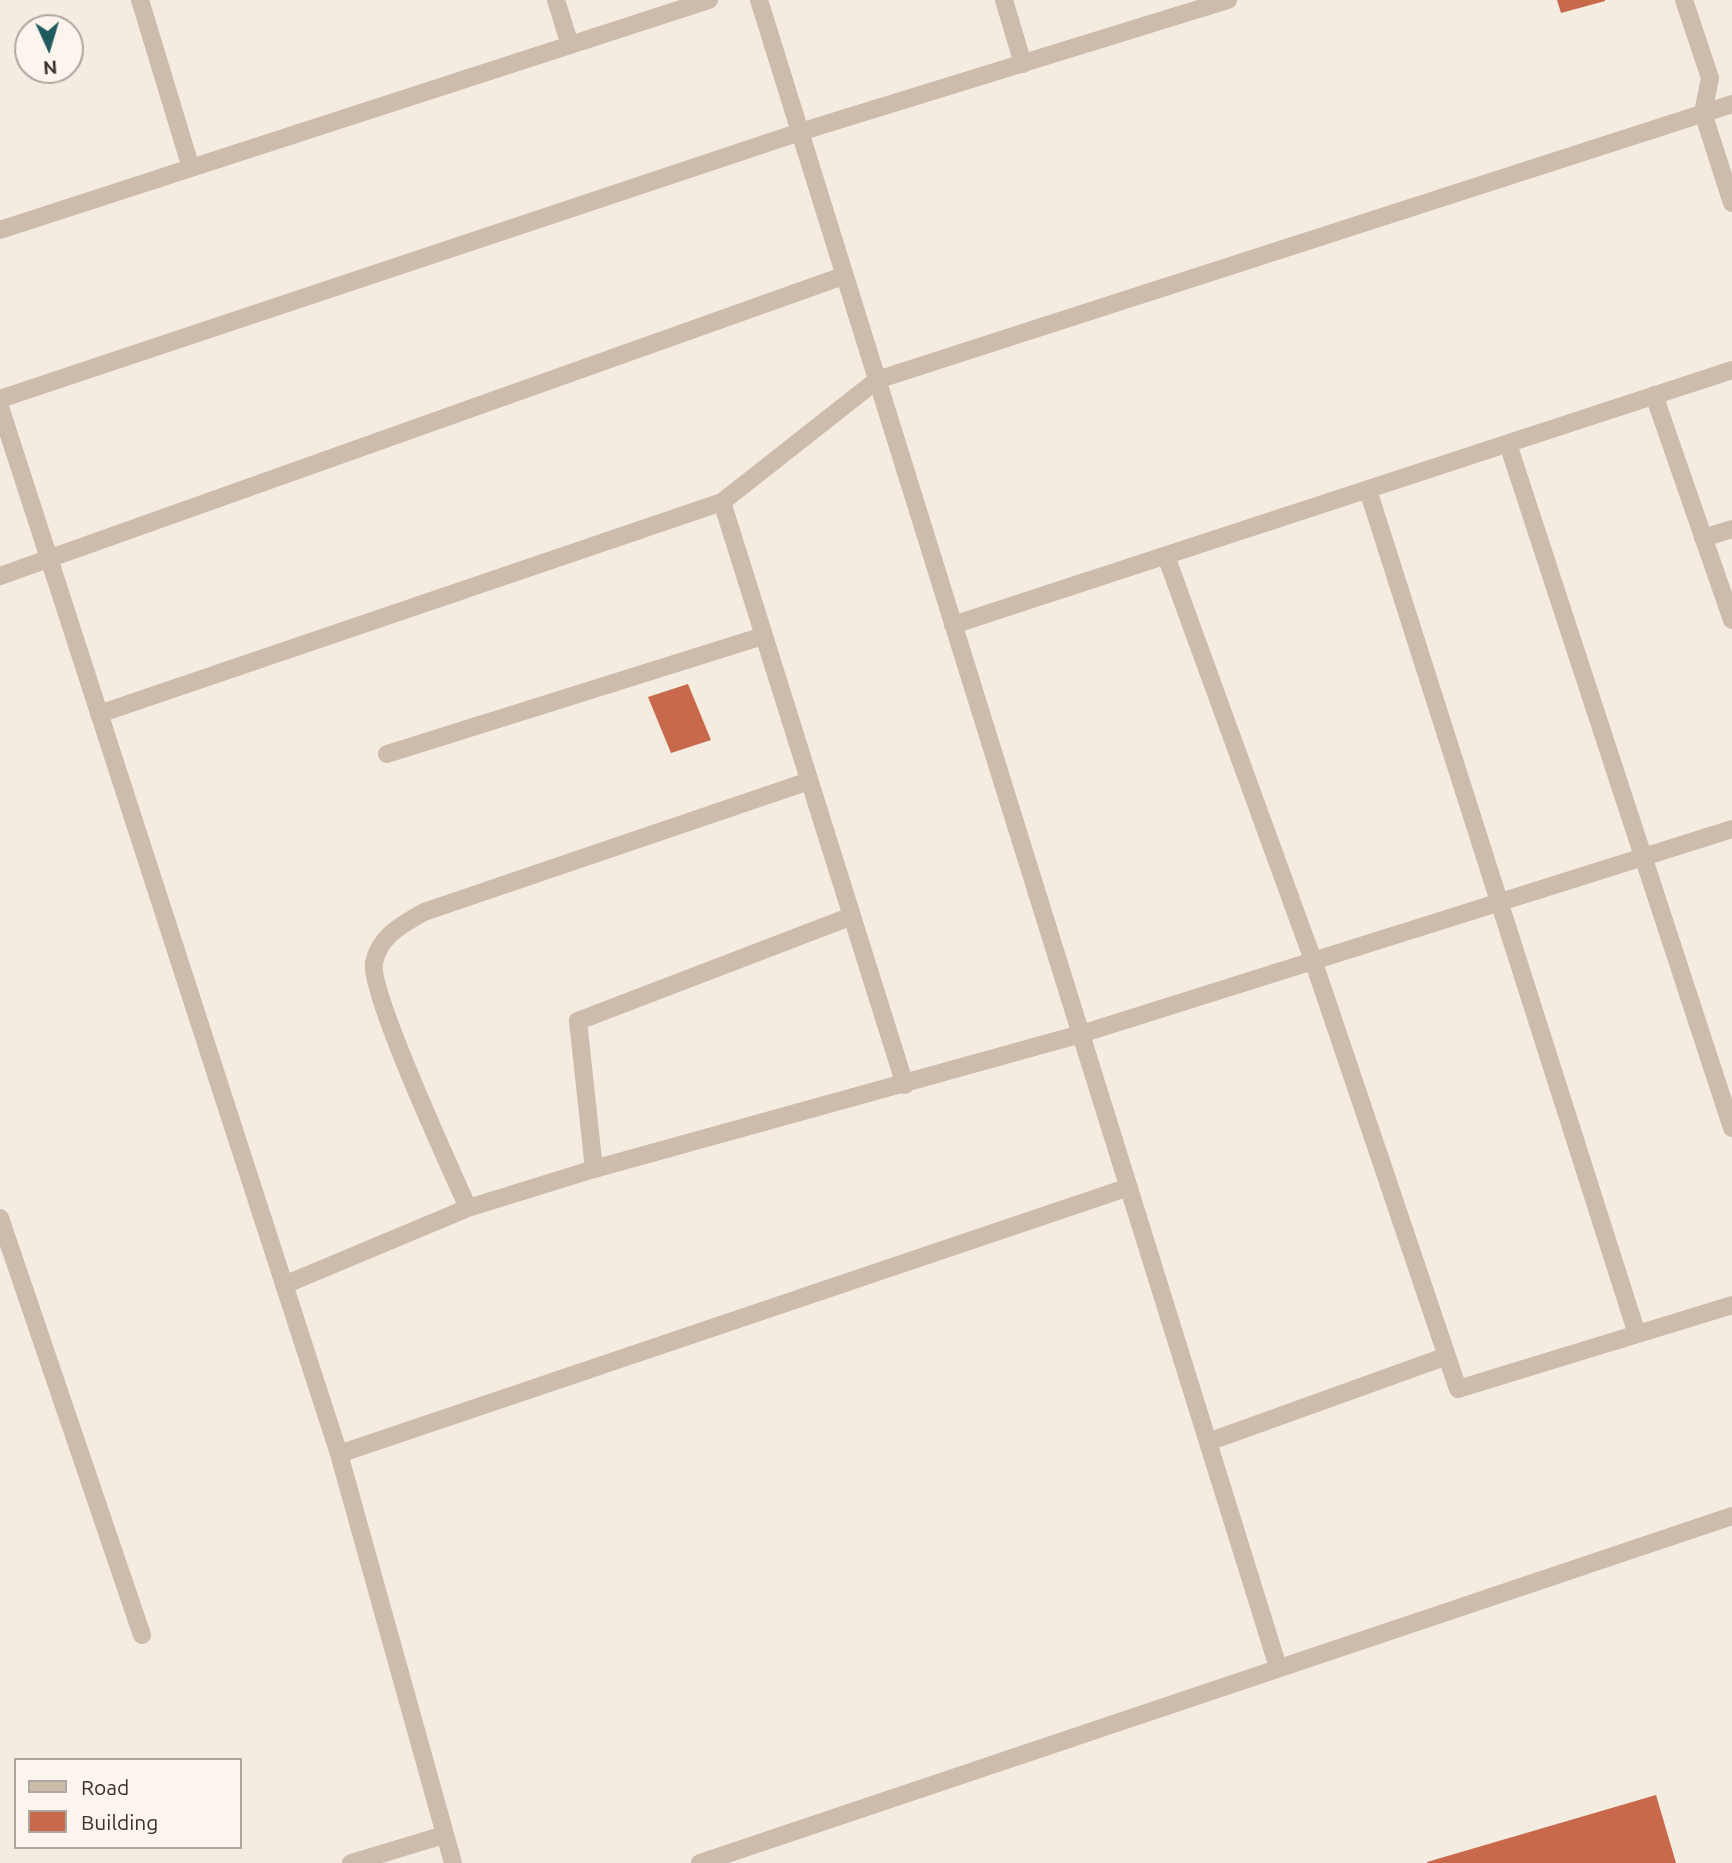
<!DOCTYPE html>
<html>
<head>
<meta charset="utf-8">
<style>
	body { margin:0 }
	#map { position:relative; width:1732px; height:1863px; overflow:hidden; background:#f4ebe1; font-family:Ubuntu,sans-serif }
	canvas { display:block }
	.legend { position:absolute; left:14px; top:1758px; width:228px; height:91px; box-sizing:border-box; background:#fbf5ee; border:2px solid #aea6a0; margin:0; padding:9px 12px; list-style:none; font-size:21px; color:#3b302b }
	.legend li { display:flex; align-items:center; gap:14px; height:35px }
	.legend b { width:35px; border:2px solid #aea6a0 }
	.north { position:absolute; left:14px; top:14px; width:70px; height:70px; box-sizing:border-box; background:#fbf5ee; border:2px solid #aea6a0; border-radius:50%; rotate:176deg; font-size:19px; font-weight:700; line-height:28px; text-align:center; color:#3b302b }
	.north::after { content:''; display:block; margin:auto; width:24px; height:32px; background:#1f5a5e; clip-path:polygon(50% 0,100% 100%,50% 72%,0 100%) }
</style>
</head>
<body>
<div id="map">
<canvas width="1732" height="1863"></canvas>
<ul class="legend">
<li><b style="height:9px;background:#cdbbac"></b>Road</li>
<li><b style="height:19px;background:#c8694b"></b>Building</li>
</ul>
<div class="north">N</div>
</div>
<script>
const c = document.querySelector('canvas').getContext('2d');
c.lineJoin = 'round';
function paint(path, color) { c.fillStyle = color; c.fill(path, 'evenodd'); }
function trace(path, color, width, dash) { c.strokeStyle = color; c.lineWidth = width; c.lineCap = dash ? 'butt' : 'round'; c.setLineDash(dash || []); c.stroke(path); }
paint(new Path2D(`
	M1557 0H1605V1L1561 13Z
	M688 684 711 740 671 753 648 697Z
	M1656 1795 1676 1863H1427V1862Z`), '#c8694b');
trace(new Path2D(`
	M140 0 191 168
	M556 0 570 45
	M759 0 1278 1667
	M1004 0 1023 64
	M1684 0 1710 78 1703 113 1732 203
	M0 230 709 0
	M1654 395 1732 620
	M0 399 800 132 1228 0
	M0 407 339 1454 453 1863
	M1508 444 1732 1128
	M1368 490 1637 1334
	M722 502 905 1085
	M1703 538 1732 529
	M1166 556 1313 960 1458 1389 1732 1305
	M0 576 843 276
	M953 625 1732 370
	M99 714 722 502 877 380 1732 104
	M387 754 763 636
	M594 1169 578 1021 852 916
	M468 1208C451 1169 369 993 374 963 379 936 403 924 424 912L809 781
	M0 1218 142 1635
	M284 1285 468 1208 594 1169 1081 1034 1732 829
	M1208 1442 1447 1356
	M339 1454 1129 1187
	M351 1863 444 1835
	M700 1863 1732 1516`), '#cdbbac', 18);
</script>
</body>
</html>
